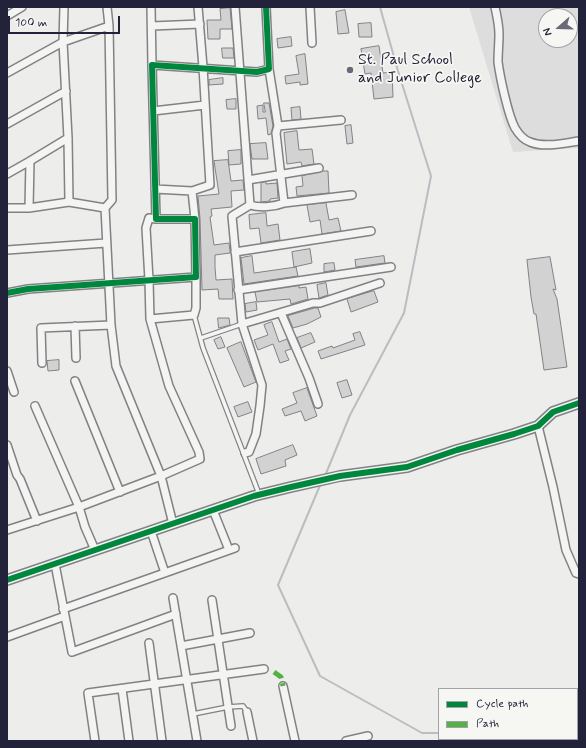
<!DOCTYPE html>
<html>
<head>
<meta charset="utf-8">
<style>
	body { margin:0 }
	#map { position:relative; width:586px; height:748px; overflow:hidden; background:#ededec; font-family:Mynerve,sans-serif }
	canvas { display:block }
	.frame { position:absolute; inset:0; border:8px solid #22223b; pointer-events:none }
	.legend { position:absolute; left:438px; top:688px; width:140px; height:52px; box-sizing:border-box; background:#f6f6f2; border:1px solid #a1a1a9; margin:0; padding:5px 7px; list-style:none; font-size:12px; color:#22223b }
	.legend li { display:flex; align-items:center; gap:8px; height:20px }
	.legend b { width:20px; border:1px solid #a1a1a9 }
	.north { position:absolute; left:538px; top:8px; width:40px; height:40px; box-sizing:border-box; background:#f6f6f2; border:1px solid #a1a1a9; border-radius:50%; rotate:250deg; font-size:11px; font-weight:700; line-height:16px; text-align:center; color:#22223b }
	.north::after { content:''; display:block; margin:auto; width:14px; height:18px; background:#696979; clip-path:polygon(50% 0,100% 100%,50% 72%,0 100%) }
	.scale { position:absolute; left:8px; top:16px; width:112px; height:18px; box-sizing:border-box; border:2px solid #22223b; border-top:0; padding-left:5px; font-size:12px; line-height:14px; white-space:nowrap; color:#22223b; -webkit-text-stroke:3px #f6f6f2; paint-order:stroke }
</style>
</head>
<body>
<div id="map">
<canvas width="586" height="748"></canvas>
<div class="frame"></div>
<ul class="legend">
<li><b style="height:5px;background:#00873e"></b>Cycle path</li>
<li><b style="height:5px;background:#55b146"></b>Path</li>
</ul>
<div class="north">N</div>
<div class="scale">100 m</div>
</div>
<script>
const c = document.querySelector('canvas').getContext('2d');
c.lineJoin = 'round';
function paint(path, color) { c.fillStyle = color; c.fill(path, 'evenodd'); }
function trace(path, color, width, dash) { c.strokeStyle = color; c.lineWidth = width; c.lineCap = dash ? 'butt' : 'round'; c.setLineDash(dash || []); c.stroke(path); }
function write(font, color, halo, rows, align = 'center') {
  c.font = font + ' Mynerve,sans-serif'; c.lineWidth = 3.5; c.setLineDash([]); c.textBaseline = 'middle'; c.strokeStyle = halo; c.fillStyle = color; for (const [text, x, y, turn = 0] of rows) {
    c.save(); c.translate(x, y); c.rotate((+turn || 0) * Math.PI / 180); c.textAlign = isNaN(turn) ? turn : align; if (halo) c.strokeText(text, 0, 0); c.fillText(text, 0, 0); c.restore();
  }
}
paint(new Path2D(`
	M469 7H579V148L513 152ZM546 16H570V40H546Z`), '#ddd');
trace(new Path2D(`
	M325 476 350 415 404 313 431 176 398 71 380 7
	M321 483 278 585 320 676 422 733H439
	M577 734H579`), '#bcbcc1', 2);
const building = new Path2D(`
	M230 8 232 29H220V39H208L207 20H221L220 9Z
	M345 10 349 33 338 34 336 12Z
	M371 23 372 37H359L358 24Z
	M291 37 292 46 278 48 277 39Z
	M379 46 383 73 392 72 393 97 374 99 371 73 365 74 361 49Z
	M222 48H233L234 58H223Z
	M305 54 308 84 300 85V82L286 84 285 76 299 74 296 56Z
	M223 78V84L209 85V80Z
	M236 99V109H227L226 100Z
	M264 103H269L273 126 271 134 268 135 266 118 258 119 257 106 263 105V112H265Z
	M300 107 301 119 292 120 291 108Z
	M351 125 353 143 347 144 345 126Z
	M297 131 299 150 312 149 314 164 302 166 301 162 287 164 284 133Z
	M266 143 268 159H252L250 144Z
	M241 150V164L229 165 228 151Z
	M228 160 231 181 243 180 244 190 231 191 232 207 211 209 212 216 210 217 214 245 229 243 230 251V253L215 255V267L216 280 232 279 233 299H219L218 289 202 290 200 219 198 196 219 194 214 161Z
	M323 171H328L329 193 297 196 296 187 303 186 302 176Z
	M266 182V184L277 183 278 198 270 199V201L261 202V183Z
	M326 203 329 220 338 218 341 231 322 234 320 220 310 222 307 205Z
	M266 213 267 226 278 224 280 240 261 243 259 228 250 229 249 215Z
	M310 249 312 263 294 267 292 252Z
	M252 256 254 273 296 267 298 276 244 284 241 258Z
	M384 256 385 263 356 267 355 260Z
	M550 257 556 290 553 289 557 299 567 367 544 370 536 314H534L531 297 527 260Z
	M334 263 335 270 324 272V264Z
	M326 283 328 295 319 298 317 285Z
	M299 286V288L306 287 308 299 291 304 290 299 257 302 255 292Z
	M374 291 378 302 351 312 347 299Z
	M256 302 257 310 246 312 245 304Z
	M315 308H318L321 317 307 324 293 328 288 316Z
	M218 318H229L230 325 219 328Z
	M272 322 279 342 287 339 291 349 285 351 289 360 280 363 273 344 258 350 254 340 268 335 264 325Z
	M360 332 365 345 321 359 318 351 332 346 333 348 355 340 353 334Z
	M311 333 315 342 301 348 297 338Z
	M221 337 225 347 218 349 214 340Z
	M241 342 256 382 244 387 227 348Z
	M59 360V370L48 371 47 361Z
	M347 380 352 395 342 398 337 383Z
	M307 388 317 416 305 421 301 411 285 416 282 409 297 403 293 393Z
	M248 402 252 412 238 417 234 407Z
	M293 445 297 455 285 460 286 466 261 474 256 459Z`);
paint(building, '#d2d2d3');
trace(building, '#828286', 1);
const lane = new Path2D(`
	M194 315 203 348 259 494
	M201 338 242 324
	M193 714 228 707 243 706 247 712`);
const street = new Path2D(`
	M107 7 109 26
	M151 7 152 65
	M235 7 250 205
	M310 7 312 43
	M495 7C497 16 499 25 499 34 499 43 498 53 498 62 500 77 508 115 515 128 518 133 524 140 530 142 545 148 564 143 579 141
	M7 16 22 7
	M152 26 200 24
	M269 69 278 126 276 133 284 203
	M7 73 63 42 109 26 112 200 105 208 69 202
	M153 111 205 105
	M7 124 66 91
	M278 126 341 120
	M30 161 68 138
	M7 174 30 161 29 208 69 202 68 138 63 42 64 7
	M248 180 319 168
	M155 189 192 191 210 185 203 67 198 7
	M192 191 195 219
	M7 208H29
	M105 208 111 325 116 366 161 476 173 524
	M7 250 106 243
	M235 252 371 231
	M238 290 391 267
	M7 293 28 289 196 277 195 219H156L152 65 257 72 269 69 266 7
	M281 313 309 378 318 404
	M150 319 194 315 196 308V277
	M242 324 313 303H320L380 283
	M75 326 76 358
	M42 363 41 328 111 325
	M7 371 14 392
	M75 381 120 492
	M35 406 79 507 85 527 95 550
	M538 426 553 487 566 550 576 573 579 574
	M7 445 17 475 20 479 37 521
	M245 453 249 452 256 434 260 406 262 385 242 324 232 216 250 205C260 208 274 207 284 203L352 195
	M213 510 229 550
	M7 530 79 507 161 476 200 459 199 452 169 386 150 319 149 280 146 228 149 218 156 219
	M151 531 165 573
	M55 564 72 652 176 614
	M173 598 197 741
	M212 600 231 726
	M63 609 235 548
	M7 637 65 616
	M149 643 162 741
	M181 646 250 633
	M283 686 295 741
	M122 689 129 741
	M247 712 253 741
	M95 741 88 693 264 669
	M346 741 368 736`);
const secondary = new Path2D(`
	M7 580 254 496 291 487 340 476 407 467 457 450 514 434 538 426 553 412 579 403`);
trace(lane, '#828286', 6);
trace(street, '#828286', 10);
trace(secondary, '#828286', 12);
trace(lane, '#f4f4f2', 3.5);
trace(street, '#f4f4f2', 7);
trace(secondary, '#f4f4f2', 9);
trace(new Path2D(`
	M274 672 281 677 283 686`), '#55b146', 5, [10, 5]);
trace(new Path2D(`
	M7 293 28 289 196 277 195 219H156L152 65 257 72 269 69 266 7
	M7 580 254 496 291 487 340 476 407 467 457 450 514 434 538 426 553 412 579 403`), '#00873e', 6);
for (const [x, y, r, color] of [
	[350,70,4,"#696979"]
]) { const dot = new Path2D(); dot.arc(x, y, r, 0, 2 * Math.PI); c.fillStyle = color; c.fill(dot); trace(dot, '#f6f6f2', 1.5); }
write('16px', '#22223b', '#f6f6f2', [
	["St. Paul School",358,61],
	["and Junior College",358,79]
], 'left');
</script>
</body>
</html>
